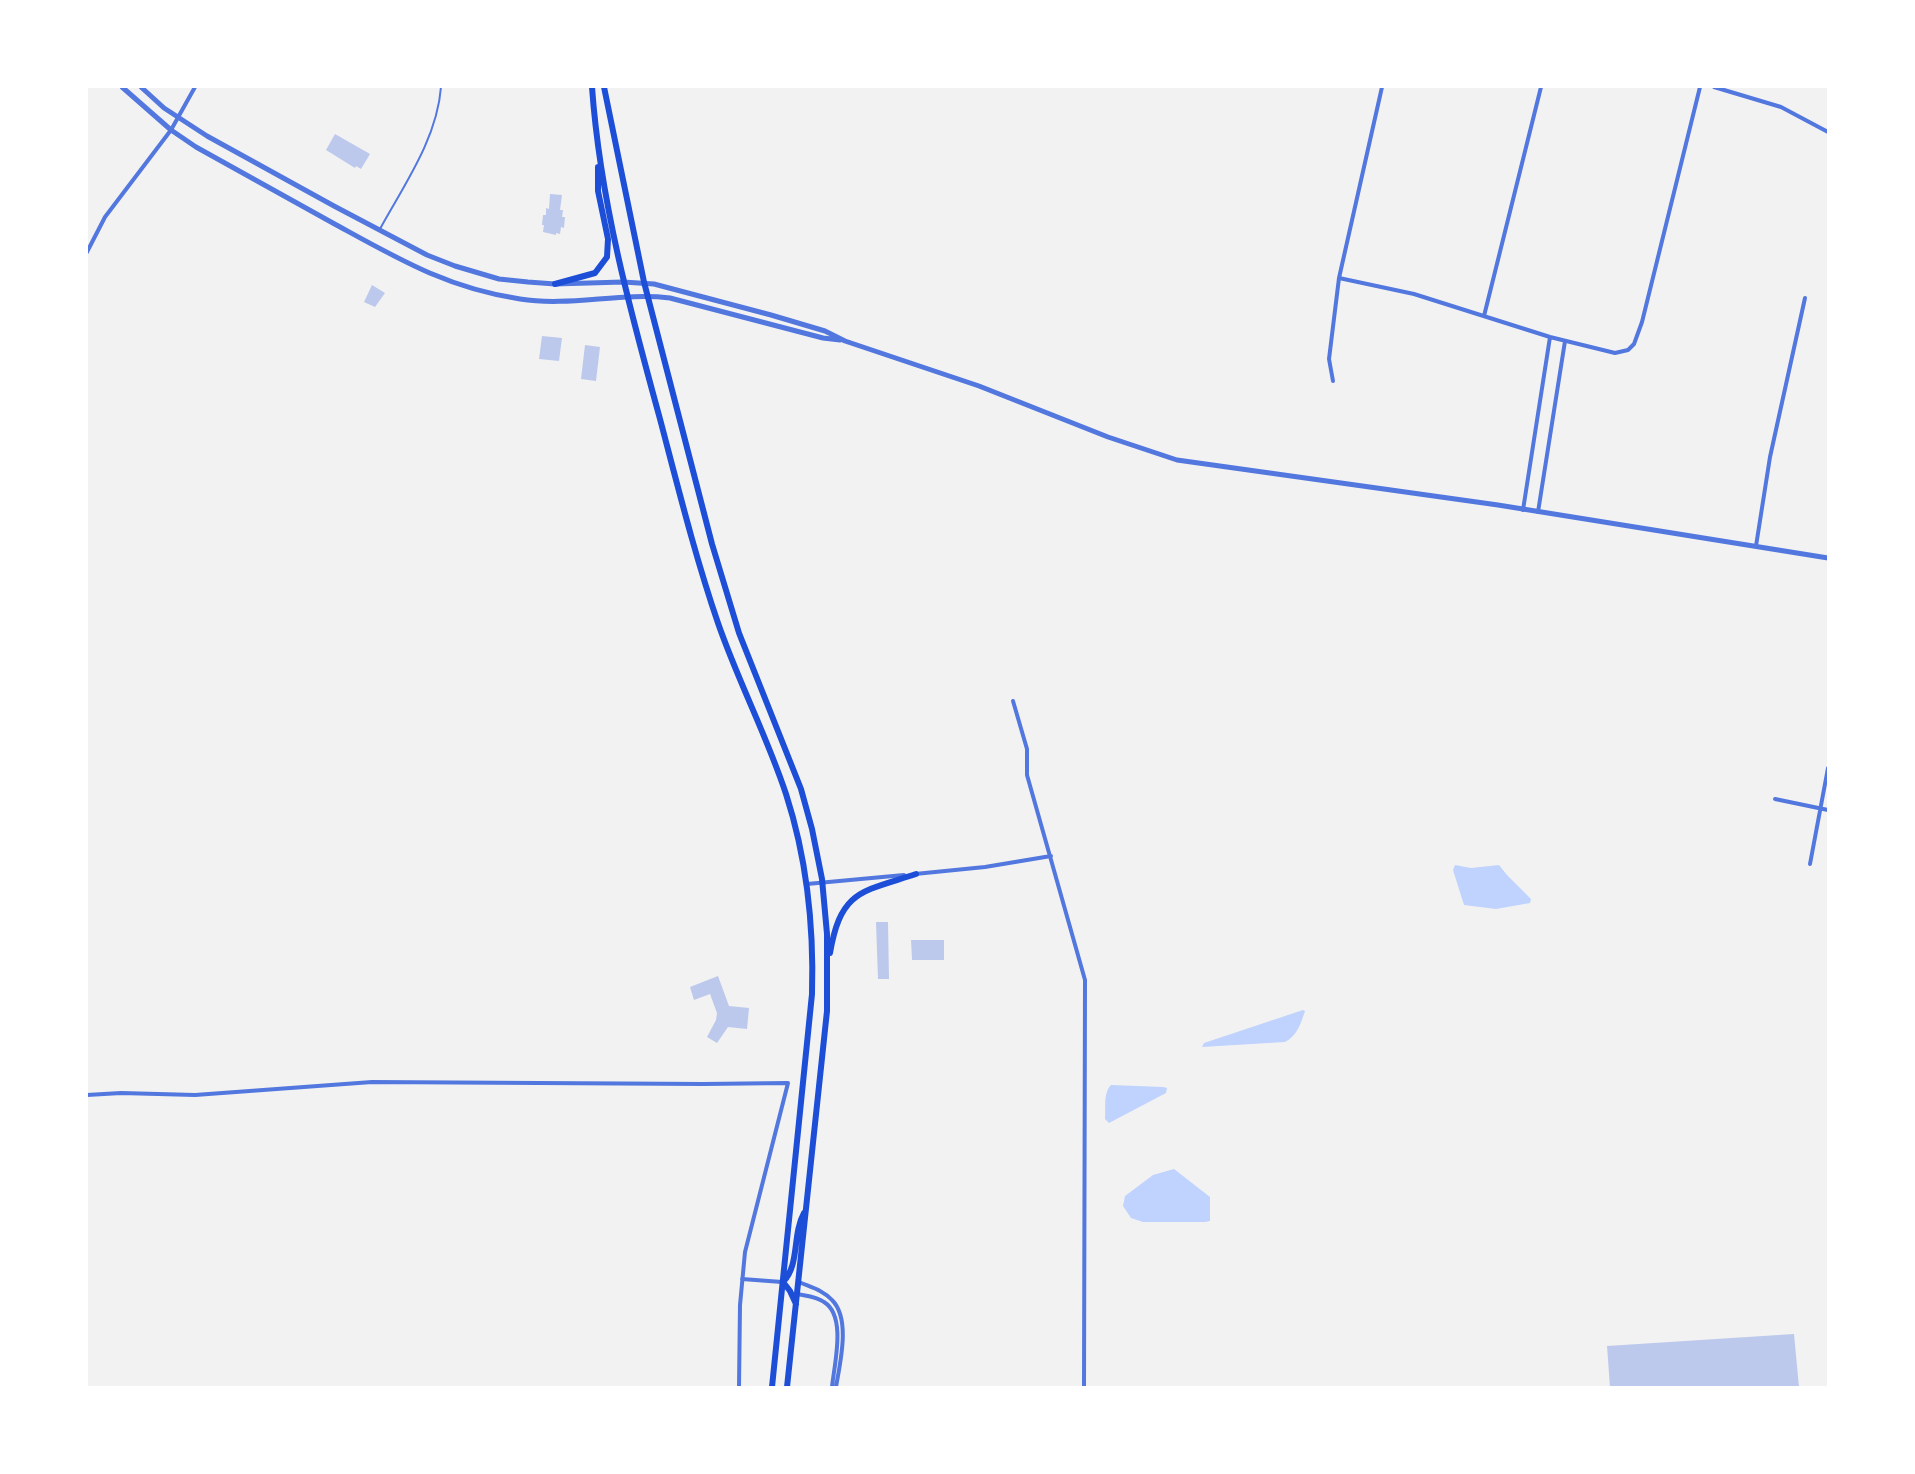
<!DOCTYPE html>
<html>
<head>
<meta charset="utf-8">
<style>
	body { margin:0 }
	#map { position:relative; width:1915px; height:1474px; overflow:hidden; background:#f2f2f2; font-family:Poppins,sans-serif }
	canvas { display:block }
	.frame { position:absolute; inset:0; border:88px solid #fff; pointer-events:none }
</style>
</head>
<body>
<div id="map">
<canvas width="1915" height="1474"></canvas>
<div class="frame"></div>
</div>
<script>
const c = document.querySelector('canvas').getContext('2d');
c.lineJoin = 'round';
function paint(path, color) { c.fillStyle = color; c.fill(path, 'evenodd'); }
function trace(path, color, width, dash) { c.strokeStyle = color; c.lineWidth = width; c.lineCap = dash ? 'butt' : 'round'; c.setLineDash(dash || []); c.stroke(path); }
paint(new Path2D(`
	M1455 865 1471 868 1499 865 1507 875 1531 899 1530 903 1496 909 1464 905 1453 870Z
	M1303 1010 1305 1011C1301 1023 1297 1036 1285 1042L1202 1047 1204 1043Z
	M1111 1085 1163 1087 1167 1088 1166 1093 1109 1123 1105 1119C1106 1108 1103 1093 1111 1085Z
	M1174 1169 1210 1197V1221L1205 1222H1143L1131 1218 1123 1206 1125 1196 1153 1175Z`), '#bfd3fe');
paint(new Path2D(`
	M335 134 370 154 361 169 356 166 355 168 326 150Z
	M550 194 562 195 560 210H563L562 217H565L564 228 561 227 560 234 556 233V235L543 232 544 225H542L543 215H546V208L549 209Z
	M372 285 385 293 375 307 364 302Z
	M542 336 562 338 559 361 539 359Z
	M585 345 600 347 596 381 581 379Z
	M876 922H888L889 979H878Z
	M911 940H944V960H912Z
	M718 976 729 1006 749 1008 747 1029 728 1027 717 1043 707 1037 716 1020 717 1013 710 994 694 1000 690 987Z
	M1794 1334 1799 1387H1610L1607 1346Z`), '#bdc9ec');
trace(new Path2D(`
	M380 229C404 185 437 139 441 87`), '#5277de', 2);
trace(new Path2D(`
	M1714 87 1781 107 1828 132
	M87 252 105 217 171 130 195 87
	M1339 278 1414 294 1550 337 1615 353 1628 350 1634 344 1642 322 1700 87
	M1484 316 1541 87
	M1333 381 1329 359 1339 278 1382 87
	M1523 510 1550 337
	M1538 512 1565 341
	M1756 546 1770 457 1805 298
	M1013 701 1027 749V775L1085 980 1084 1387
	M1775 799 1828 810
	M1810 864 1828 768
	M915 874 985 867 1051 856
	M807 884 904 875
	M87 1095 121 1093 195 1095 372 1082 703 1084 788 1083 745 1252 740 1305 739 1387
	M742 1279 782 1282
	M799 1282C810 1287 823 1290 832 1300 851 1319 840 1363 836 1387
	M797 1294C807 1296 816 1296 824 1302 847 1316 834 1365 832 1387`), '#5277de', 4);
trace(new Path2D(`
	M122 87 171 130 196 147C241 172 286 197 331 222 395 257 446 288 520 299 570 307 620 292 670 298L823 338 840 340
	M141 87 164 108 207 136 334 206 427 255 455 266 499 279 528 282 555 284 623 282 654 284 771 315 825 331 845 341 979 386 1108 437 1177 460 1498 505 1828 558`), '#5277de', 5);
trace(new Path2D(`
	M592 87C600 200 630 310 660 419 678 487 695 556 718 623 738 681 767 736 786 794 807 859 814 926 812 994L772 1387
	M604 87 644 282 712 544 739 633 801 789 812 829 822 879 827 934V1011L787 1387
	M555 284 595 273 607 257 608 239 598 191V167
	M830 953C841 890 861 892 916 874
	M796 1304 790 1291 783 1282C800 1265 792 1235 804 1213`), '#1d4ed8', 6);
</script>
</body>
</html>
